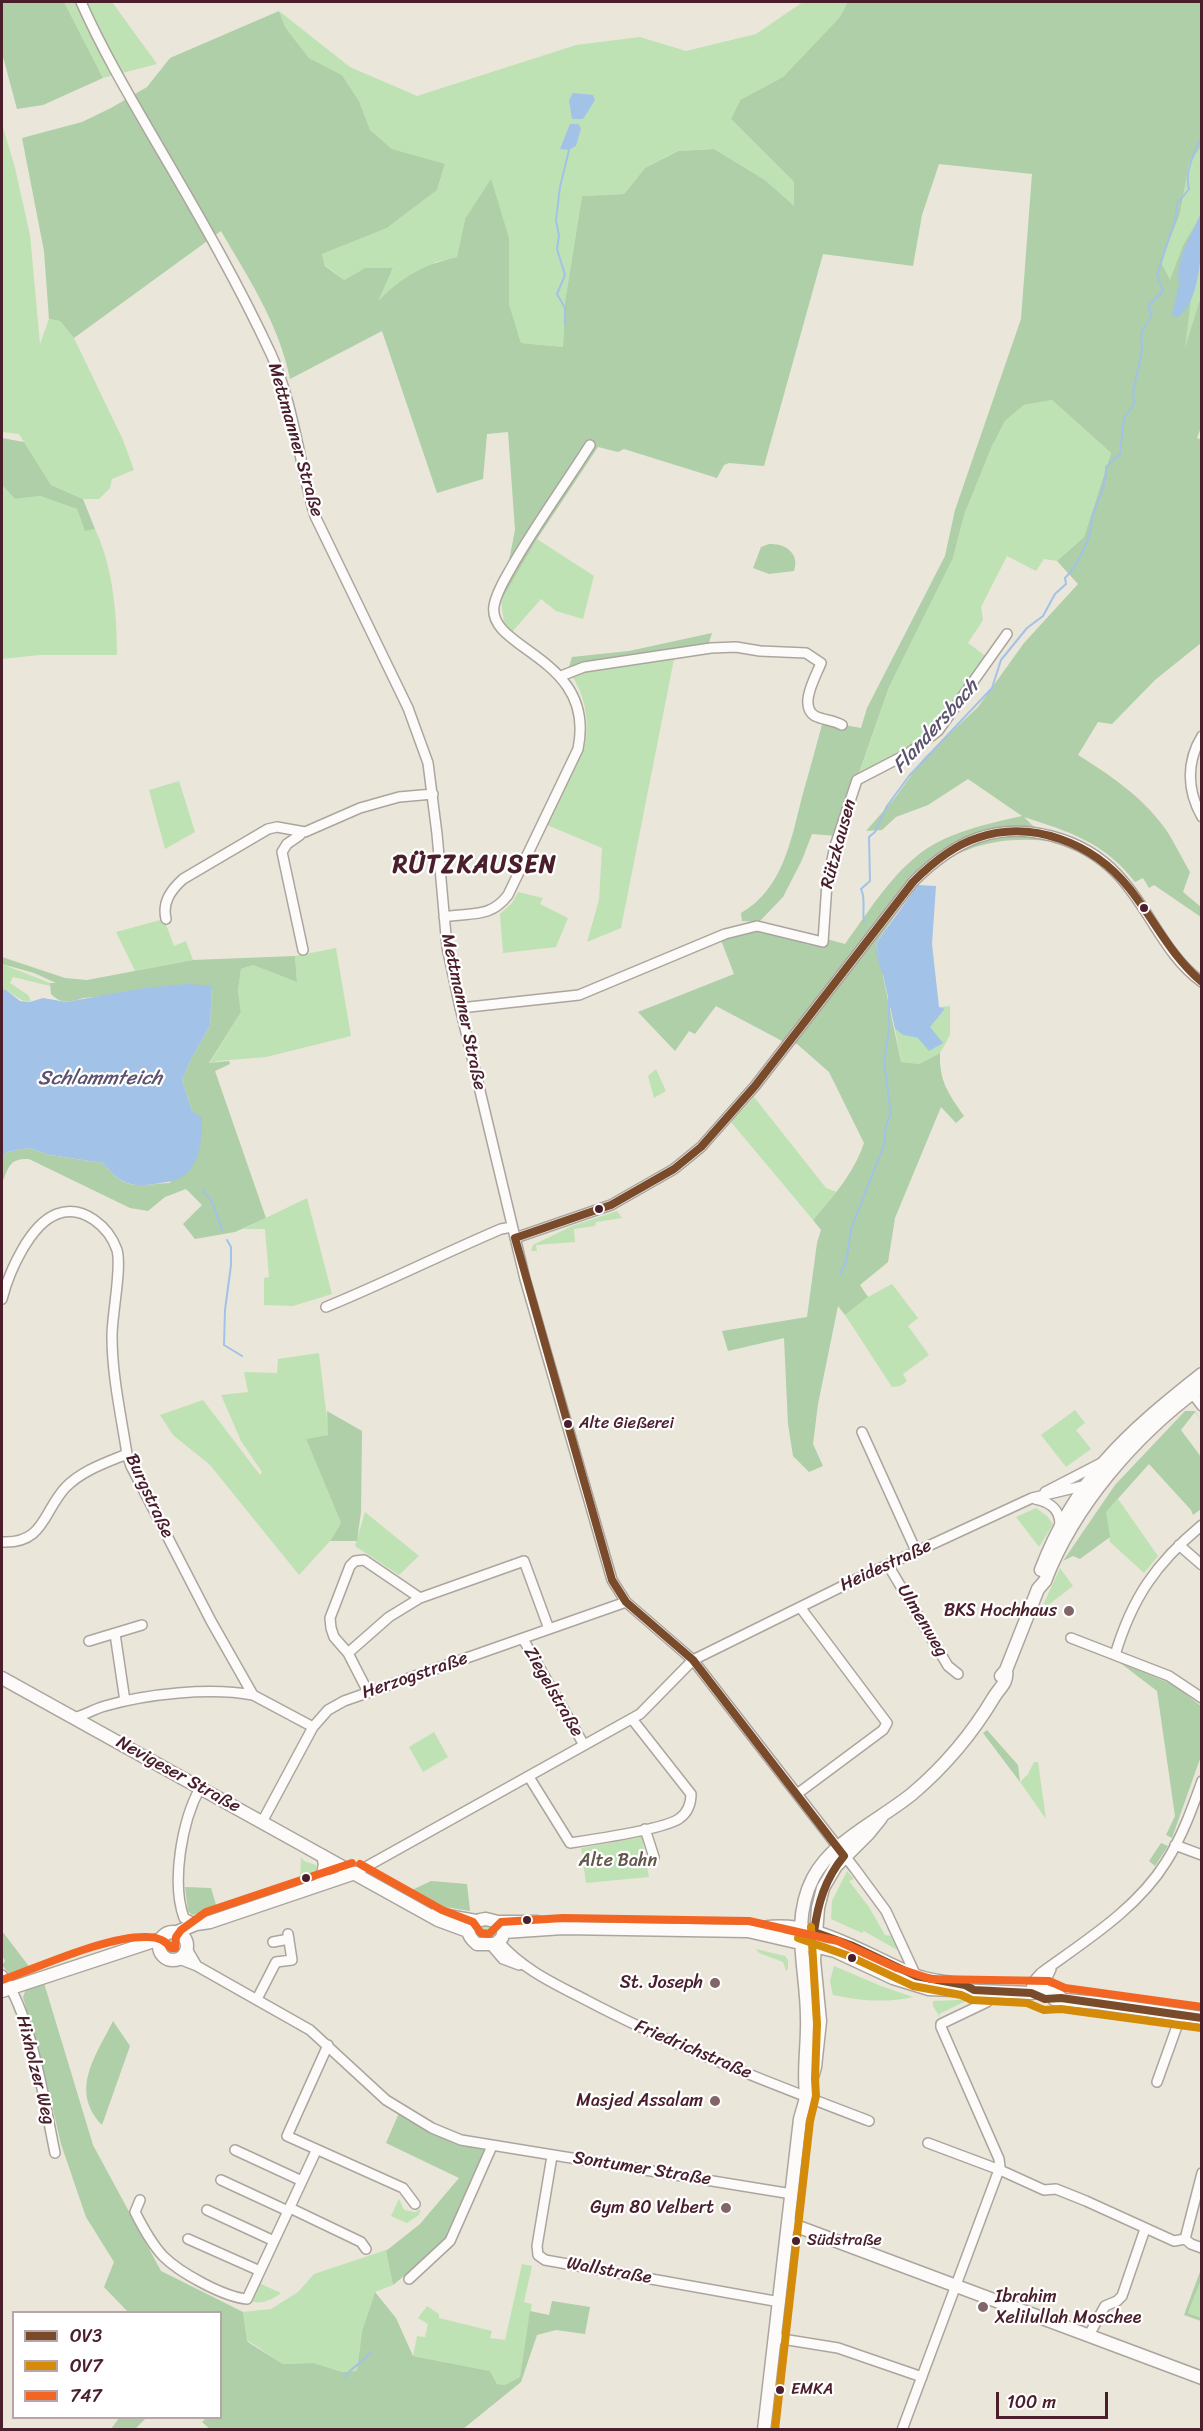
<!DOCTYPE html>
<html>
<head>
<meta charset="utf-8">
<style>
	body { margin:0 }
	#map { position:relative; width:1203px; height:2431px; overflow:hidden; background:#eae6d9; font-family:Sriracha,sans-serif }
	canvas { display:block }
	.frame { position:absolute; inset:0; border:3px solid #4a1f2b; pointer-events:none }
	.legend { position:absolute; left:12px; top:2311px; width:210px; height:108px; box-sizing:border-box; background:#fff; border:2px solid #b7a5aa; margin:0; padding:8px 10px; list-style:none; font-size:18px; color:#4a1f2b }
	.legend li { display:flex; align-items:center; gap:12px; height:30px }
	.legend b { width:30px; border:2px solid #b7a5aa }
	.scale { position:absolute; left:996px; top:2392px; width:112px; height:27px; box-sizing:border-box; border:3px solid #4a1f2b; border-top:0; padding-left:8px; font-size:18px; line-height:21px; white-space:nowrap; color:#4a1f2b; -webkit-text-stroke:4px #fff; paint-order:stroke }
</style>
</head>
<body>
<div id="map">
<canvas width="1203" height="2431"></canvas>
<div class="frame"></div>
<ul class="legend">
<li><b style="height:8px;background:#7a4b2a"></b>OV3</li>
<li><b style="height:8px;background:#d48b09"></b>OV7</li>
<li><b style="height:8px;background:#f26522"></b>747</li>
</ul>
<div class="scale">100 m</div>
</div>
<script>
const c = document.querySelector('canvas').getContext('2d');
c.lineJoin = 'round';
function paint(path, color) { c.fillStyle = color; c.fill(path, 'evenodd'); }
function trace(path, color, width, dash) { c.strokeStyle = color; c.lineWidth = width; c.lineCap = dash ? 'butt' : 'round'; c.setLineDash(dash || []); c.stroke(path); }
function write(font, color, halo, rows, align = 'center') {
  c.font = font + ' Sriracha,sans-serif'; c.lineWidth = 4.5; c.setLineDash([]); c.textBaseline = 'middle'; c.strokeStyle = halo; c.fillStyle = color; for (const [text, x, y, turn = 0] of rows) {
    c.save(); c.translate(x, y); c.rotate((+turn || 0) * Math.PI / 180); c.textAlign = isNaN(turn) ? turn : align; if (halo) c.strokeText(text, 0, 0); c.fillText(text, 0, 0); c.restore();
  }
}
paint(new Path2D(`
	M64 2H112L157 64 103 78Z
	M803 2H848L839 18 783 77 740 100 731 119 794 182V207L765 180 714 149 677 151 645 168 624 194 582 196 565 302 563 347 521 343 509 304V238L465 219 457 257 436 262 376 302 393 269 365 268 344 280 325 265 322 254 387 228 437 190 445 165 392 149 370 130 359 101 342 75 309 58 285 27 279 11 350 67 417 96 576 45 640 37 686 51 756 34Z
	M2 124 15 168 30 235 40 344 49 319 60 321 74 338 123 440 134 470 112 479 110 488 99 499H83L51 485 19 434 2 432Z
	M1201 147V215L1183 245 1170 281 1161 262 1180 214 1189 163Z
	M1201 251V296L1184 354 1193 278Z
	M1052 400 1111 453 1084 537 1057 561 1044 559 1036 571 1007 556 981 607 983 620 968 643 987 657 932 734 915 746 858 777 889 687 953 558 964 515 992 446 1005 421 1024 405Z
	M2 485 15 499 40 496 77 509 85 530 95 529C113 567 117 614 117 655H40L2 659Z
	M537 539 594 576 583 619 556 611 541 599 512 632 504 622 501 601Z
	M675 654 621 928 587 942 599 900 602 848 547 825 584 749C590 724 586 697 572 676L575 672Z
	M179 781 195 832 165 849 149 790Z
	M518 892 543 898 540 904 568 918 556 947 503 953 500 914 512 903Z
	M164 919 174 946 186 941 193 960 135 971 116 932Z
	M336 948 351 1036 266 1057 218 1061 209 1064 241 1012 238 991 241 969 253 965 297 982 295 956Z
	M2 964 50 983V986L13 977 10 983 28 995 31 1001C18 1003 13 991 2 989Z
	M950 1006V1035L940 1053 919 1064 901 1062 895 1029 903 1035 918 1038 945 1010 939 1007Z
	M656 1069 666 1091 654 1098 648 1076Z
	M754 1097 826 1188 837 1192 813 1220 731 1122Z
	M307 1198 332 1294 293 1306 264 1305V1278L269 1277 265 1229H243Z
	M617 1211 622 1218 596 1222 595 1226 574 1229 575 1242 536 1245 537 1251H531L533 1245 572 1226Z
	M892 1284 918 1318 908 1326 929 1355 903 1374 907 1381 900 1386 892 1387 845 1315 868 1297Z
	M319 1353 329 1435 306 1439 341 1523 330 1541 299 1575 210 1465 173 1435 160 1415 203 1400 260 1475 262 1472 241 1441 221 1395 248 1392 244 1372 277 1373 278 1359Z
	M1075 1410 1085 1423 1076 1430 1091 1449 1066 1467 1041 1435Z
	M1118 1499 1158 1556 1144 1573 1110 1542 1105 1512Z
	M1036 1508 1047 1516 1053 1524 1039 1547 1016 1517Z
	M365 1512 419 1556 399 1575 355 1546Z
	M1060 1568 1073 1586 1047 1606 1044 1603Z
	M434 1732 448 1757 423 1772 409 1747Z
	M1034 1762H1038L1046 1819 1020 1782 1028 1774Z
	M642 1837 649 1877 586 1883 581 1848Z
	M301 1857 304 1861 316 1865V1876L300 1881Z
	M847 1871 854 1879 849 1881 869 1907 885 1935 891 1936 897 1950 864 1931 862 1933 831 1919 832 1901Z
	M481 1925 494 1928 496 1933 492 1938 478 1936 475 1929Z
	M166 1946a7 7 0 1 1 14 0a7 7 0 1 1-14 0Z
	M756 1949 785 1956 788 1960V1969L786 1971 783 1962 759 1953Z
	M834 1966 881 1986 913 1997C887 2003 859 2001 833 1995L830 1981Z
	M981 1999 969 2005 966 2001 939 2014 941 2019 933 2006V2001Z
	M399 2199 404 2210 415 2212 421 2209 419 2215 407 2223 391 2216Z
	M389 2249 386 2251 393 2285 375 2292 362 2331 357 2371 342 2372 314 2363 283 2364 247 2340 243 2312 271 2309 298 2292 314 2274Z
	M522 2264 532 2266 524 2302 532 2304 520 2377 505 2385 497 2384 490 2371 413 2356 417 2336 425 2337 428 2324 418 2318 427 2306 439 2314V2318L492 2331 490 2338 505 2340Z
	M1201 2280V2318L1188 2313Z
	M259 2283 281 2293C272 2300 261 2305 250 2301Z`), '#bfe2b4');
paint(new Path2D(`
	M2 2H64L103 78 43 105 17 109 2 53Z
	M848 2H1201V147L1189 163 1180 214 1161 262 1170 280 1183 245 1201 215 1185 348 1201 296 1202 425 1197 438 1202 440 1201 643 1155 680 1112 724 1098 722 1078 755C1110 775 1141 796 1164 827 1174 841 1181 857 1190 872L1183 892 1201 907V917L1154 885 1149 888 1143 878 1135 882C1104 842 1070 832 1024 817L1048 841C998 836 952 846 917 886 902 903 889 925 876 943L901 1062 919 1064 940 1053C939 1081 948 1093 964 1116L956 1123 941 1107 895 1218 888 1262 860 1285 868 1297 845 1315 838 1306 818 1404 813 1444 823 1466 809 1472 793 1456 788 1424 784 1338 728 1351 722 1331 807 1317 817 1243 821 1230 813 1220C833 1197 854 1173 864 1143L829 1072 797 1044 784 1042 716 1006 695 1034 689 1031 675 1051 638 1012 734 974 721 940 743 931 771 924 845 944C867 914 888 879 918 855 947 832 987 824 1022 816L968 779 928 805 896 817 882 830 866 831 894 799 924 758 978 707 1024 643 1078 584 1057 561 1084 537 1111 453 1052 400 1024 405 1005 421 992 446 964 515 953 558 889 687 837 836 812 834 802 860 783 897 759 922 742 921 741 913C783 889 791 840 802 797 809 772 816 747 823 721L861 728 867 708 945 556 955 510 1021 319 1032 174 939 164 922 215 913 266 823 254 764 466 729 463 724 465 717 478 624 449 618 452 598 447 537 539 501 601 515 530 508 432 487 434 483 479 437 493 382 331 290 379C279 324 249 279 221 231L74 338 60 321 49 319 44 251 22 138 82 122 111 108 147 87 170 58 279 11 285 27 309 58 342 75 359 101 370 130 392 149 445 164 437 190 387 228 322 254 325 266 344 280 365 268H393L378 301C404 276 422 265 457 257L465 219 491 179 509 238V304L521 343 563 347 565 302 582 196 624 194 645 168 678 151 714 149 765 180 794 206V182L731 119 740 100 783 77 839 18Z
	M2 438 24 442 51 485 83 499 95 529 85 531 77 509 40 496 15 499 2 485Z
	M769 544C786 543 800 554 794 571L769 574 753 568 761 547Z
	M712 633 707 649 576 672 572 676 563 669 569 667 572 657 629 651Z
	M295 956 297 982 253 965 241 969 238 991 241 1012 209 1063 229 1061 230 1064 215 1071 266 1218 235 1232 195 1239 183 1224 202 1205 186 1189 165 1197 148 1211 130 1208 29 1159C9 1158 9 1167 2 1183V1157L7 1152 28 1148 50 1155 103 1163C126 1193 139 1184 170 1183L192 1111 182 1080 191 1059 210 1026 212 986 83 998C70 1002 62 1005 51 994L50 983H56L34 973 2 964V957L65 978 87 980 193 960Z
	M327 1411 362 1431 361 1512 357 1541H330L341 1523 306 1439 328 1435Z
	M1185 1411H1195L1201 1420 1195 1412 1181 1430 1201 1457V1509L1193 1515 1191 1510 1149 1464 1106 1512 1110 1537 1080 1559 1073 1556 1063 1561 1115 1485Z
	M1119 1662 1174 1685 1201 1706V1756L1172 1838 1166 1835 1175 1816 1157 1691Z
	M987 1730 1018 1765 1020 1782 983 1733Z
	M1161 1843 1168 1846 1155 1866 1149 1861Z
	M431 1881 467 1884 470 1911 433 1905 408 1892Z
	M185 1887 211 1888 217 1908 192 1915 188 1911Z
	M2 1931 31 1969 11 1976 2 1965 5 1961 2 1955Z
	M44 1983 93 2145 161 2271 243 2312 247 2341 251 2344 283 2364 314 2363 342 2372 357 2371 362 2331 375 2292 396 2318 413 2356 490 2371 497 2384 505 2385 520 2377 530 2311 549 2315 552 2301 590 2307 585 2334 556 2330 537 2335 521 2382 463 2429H210L202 2422 206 2418H220V2312H128L104 2287 114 2262 86 2217 61 2144 47 2084 23 1997 26 1989Z
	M113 2021 130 2046 102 2125C69 2090 96 2056 113 2021Z
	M399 2113 459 2143 488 2149 447 2241 393 2285 386 2251 420 2224 459 2178 386 2143Z
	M1201 2269V2280L1188 2313 1201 2318V2321L1184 2315Z
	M119 2418H146L135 2429H111Z`), '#aecfa7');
paint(new Path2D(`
	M573 93 593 95 595 100 583 119H572L569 100Z
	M570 124H578L581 128 576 146 569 150 560 149Z
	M1201 213C1202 240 1203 303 1176 318L1172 314 1179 285 1178 272 1183 251Z
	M918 885 936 886 932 944 939 1007 945 1009 930 1027 943 1043 929 1051 918 1038 903 1035 895 1029 876 943Z
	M188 984 212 986 210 1026 191 1059 182 1080 192 1111 202 1118C202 1135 201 1157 189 1171 181 1180 170 1182 160 1183 133 1188 120 1185 103 1163L50 1155 28 1148 7 1152 2 1157V989L6 990 20 1001 30 1002 43 998 66 1002 145 988Z`), '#a2c2e8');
trace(new Path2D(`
	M565 324V308L557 294 565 275 557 249 559 236 556 220 560 187 569 150
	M864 922C862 911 866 898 861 889L870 881 869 837 875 832 887 806 909 776 992 688 1001 660 1027 628 1043 616 1055 594 1066 584 1065 578C1075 568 1087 546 1090 532 1092 527 1091 522 1092 518 1097 501 1107 485 1106 467L1120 454 1124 418 1134 404C1131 384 1141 367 1142 348 1142 341 1140 336 1143 329 1146 323 1150 321 1152 313L1149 310V305L1163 291 1157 275 1176 217 1177 204 1189 189C1184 169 1195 154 1202 135
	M876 950 883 973
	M203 1190 213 1204 222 1230
	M227 1240 231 1247V1265L225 1310 224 1345 242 1356
	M840 1274 846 1262 851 1229 884 1145 886 1125 891 1113 884 1062 889 1031V999
	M345 2377C352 2366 364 2362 371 2352`), '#a2c2e8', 2);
const minor = new Path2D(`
	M81 2C104 54 134 104 163 154 201 219 239 285 271 354 294 405 299 463 315 516L408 708 428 763 437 834 447 947 459 1003 525 1279 612 1580 626 1602 693 1660 855 1869 886 1911 916 1976
	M561 676 584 667 711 648 736 647 760 651 806 653 821 663C816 676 798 706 815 716 823 720 833 720 842 725
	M1202 736C1186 762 1187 791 1202 817
	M300 835 287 844 282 852 303 950
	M444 917C470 912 490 919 508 895L578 749C597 657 487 650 494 606 496 593 505 579 511 568 535 526 564 486 590 445
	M166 919C162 902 171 890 183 879L268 829 277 827 305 832 360 808 399 797 433 794
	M460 1008 579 995 725 934 757 926 823 942 827 883 835 846 857 780 909 753 938 731 1007 634
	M515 1238 611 1205 674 1169 701 1147 755 1086 913 882C931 864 952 847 977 838 1024 821 1083 838 1117 874 1149 907 1164 955 1202 982
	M2 1299C9 1272 30 1224 57 1214 83 1204 109 1227 117 1250 122 1268 112 1314 112 1336 112 1376 121 1415 127 1454L131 1466 211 1621 253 1695 313 1727
	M326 1307C385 1283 442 1254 501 1229L512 1227
	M1192 1393 1202 1406
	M862 1432 916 1551
	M1045 1492 1105 1461
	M1035 1499C1049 1502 1060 1508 1060 1525
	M2 1542C44 1544 43 1512 65 1488 81 1471 105 1463 127 1454
	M1179 1545 1202 1565
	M888 1565 948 1666 958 1674
	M115 1634 125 1701
	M1071 1638 1169 1676 1202 1698
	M523 1639 584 1745
	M89 1641 142 1625
	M348 1653 389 1617 420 1598 524 1561 549 1629
	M1115 1655C1132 1598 1156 1563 1202 1525
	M368 1692 348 1653 334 1637 331 1628 330 1618 350 1566 355 1561 364 1560 420 1598
	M74 1718C85 1715 94 1709 105 1706 146 1694 210 1687 253 1695
	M529 1777 570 1843C590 1840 667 1829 680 1818 688 1812 691 1803 691 1794L632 1719
	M797 1794 883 1730 887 1723 800 1607
	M262 1822 313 1727 328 1710 344 1701 626 1602
	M645 1829 654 1857
	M1175 1845 1202 1855
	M355 1873 640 1714 693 1660 857 1579 1032 1498 1087 1485
	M196 1924 184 1918C171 1882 182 1821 200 1788
	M273 1942 289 1939
	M499 1942C522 1969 555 1984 586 2000 677 2048 773 2084 869 2121
	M491 1945 503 1959 519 1965
	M187 1949 197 1966
	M179 1959 197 1966 310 2030 386 2100 432 2128 461 2140 792 2194
	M2 1975C31 2012 45 2105 55 2153
	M1033 1992 1043 1986 1051 1969
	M1031 1993 1032 1983 1041 1973C1085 1941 1137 1909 1166 1862 1182 1837 1192 1809 1202 1781
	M257 1999 276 1962 292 1960 288 1934
	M328 2045 287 2136 403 2188 415 2204
	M1157 2082 1181 2015
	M928 2143 1000 2170 1044 2190 1056 2189 1086 2201 1174 2241 1185 2239 1191 2244 1202 2248
	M235 2150 302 2181
	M552 2156 537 2246 538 2255 545 2260 780 2302
	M221 2180 288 2211
	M140 2200 135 2212C143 2228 151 2243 163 2256 180 2273 224 2297 247 2299L316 2151
	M290 2208 361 2242 366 2249
	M207 2210 274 2241
	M188 2239 260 2271
	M1185 2239 1202 2173
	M409 2279 450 2241 492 2146
	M1089 2335 1105 2306 1117 2301 1122 2296 1145 2229
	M776 2338 838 2348 922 2377
	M902 2430 1000 2167 999 2159 941 2027V2024L987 2002 998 1991`);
const major = new Path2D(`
	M1041 1570C1076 1478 1126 1434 1202 1374
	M1001 1676 1006 1670 1038 1589 1045 1581C1074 1505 1136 1434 1202 1386
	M2 1678 438 1920 468 1931
	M321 1884 325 1864 323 1856
	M436 1914 476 1921
	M486 1919 498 1922 504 1929 502 1938 495 1944H477C462 1932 469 1921 486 1919Z
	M498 1922H537L553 1926
	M749 1931C807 1913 861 1953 912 1974 929 1982 948 1981 966 1986
	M159 1946a14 14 0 1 1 28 0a14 14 0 1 1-28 0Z
	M177 1932 196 1924 210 1922 355 1873
	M504 1932 563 1928 748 1931 835 1951 893 1978 929 1989 1031 1993C1042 1991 1053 1990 1061 1998
	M2 1991 160 1939
	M1054 1999 1097 2003 1202 2018
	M806 2094C803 2068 808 2043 807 2017 807 1971 790 1922 813 1878 832 1841 880 1820 912 1794 945 1766 972 1734 994 1697 1000 1687 1008 1683 1006 1670
	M788 2223 1202 2378
	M764 2430 800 2119 815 2067 820 2021 814 1960 818 1908 823 1888 836 1866 868 1834 881 1818`);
trace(minor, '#aca59f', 12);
trace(major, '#aca59f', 15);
trace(minor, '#fcfbf9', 9);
trace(major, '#fcfbf9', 12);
trace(new Path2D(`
	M515 1238 612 1580 626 1602 693 1660 844 1856C825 1879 818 1903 814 1932L853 1946 916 1976 965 1985 974 1990 1031 1993 1045 1999 1061 1998 1202 2018
	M515 1238 611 1205 674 1169 701 1147 755 1086 913 882C931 864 952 846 977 838 1032 819 1093 843 1129 888 1154 919 1170 955 1202 982`), '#7a4b2a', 8);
trace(new Path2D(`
	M798 1938 849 1956 913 1986 961 1995 972 2000 1027 2003 1044 2010 1061 2009 1201 2028
	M775 2430 810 2121 816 2096 815 2079 817 2024 811 1927`), '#d48b09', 8);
trace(new Path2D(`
	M360 1864 442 1910 473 1922 481 1933 489 1934 501 1922 563 1918 749 1921 838 1941 897 1968 931 1979 1049 1981 1065 1988 1202 2007
	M2 1980C40 1967 108 1935 148 1937 157 1937 166 1941 171 1948H175L176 1937 181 1930 206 1912 352 1863`), '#f26522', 8);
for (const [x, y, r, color] of [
	[1144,908,5,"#4a1f2b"],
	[599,1209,5,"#4a1f2b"],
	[568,1424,5,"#4a1f2b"],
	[1069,1611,6,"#826568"],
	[306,1878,5,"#4a1f2b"],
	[527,1920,5,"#4a1f2b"],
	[852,1958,5,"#4a1f2b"],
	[715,1983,6,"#826568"],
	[715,2101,6,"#826568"],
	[726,2208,6,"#826568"],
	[796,2241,5,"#4a1f2b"],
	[983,2307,6,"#826568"],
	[780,2390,5,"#4a1f2b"]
]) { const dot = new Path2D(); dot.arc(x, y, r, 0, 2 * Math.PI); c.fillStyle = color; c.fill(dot); trace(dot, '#fff', 2); }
write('16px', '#4a1f2b', '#fff', [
	["Alte Gießerei",579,1424],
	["Südstraße",807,2241],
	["EMKA",791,2390]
], 'left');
write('18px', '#4a1f2b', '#fff', [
	["Mettmanner Straße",295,440,74],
	["Rützkausen",839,844,-75],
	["Mettmanner Straße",463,1012,78],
	["Burgstraße",149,1496,65],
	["Heidestraße",886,1566,-25],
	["Ulmenweg",922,1621,59],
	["Herzogstraße",415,1676,-19],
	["Ziegelstraße",553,1692,60],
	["Nevigeser Straße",178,1775,29],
	["Friedrichstraße",693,2050,23],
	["Hixholzer Weg",35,2070,76],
	["Sontumer Straße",642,2169,9],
	["Wallstraße",609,2271,10]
]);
write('18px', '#4a1f2b', '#fff', [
	["BKS Hochhaus",1057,1611],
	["St. Joseph",703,1983],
	["Masjed Assalam",703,2101],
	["Gym 80 Velbert",714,2208],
	["Ibrahim",995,2297,"left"],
	["Xelilullah Moschee",995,2318,"left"]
], 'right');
write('18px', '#63584b', '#fff', [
	["Alte Bahn",618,1861]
]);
write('italic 20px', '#5e536f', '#fff', [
	["Flandersbach",936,727,-48],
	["Schlammteich",100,1079]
]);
c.letterSpacing = '1.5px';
write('bold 24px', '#4a1f2b', '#fff', [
	["RÜTZKAUSEN",475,866]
]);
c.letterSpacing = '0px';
</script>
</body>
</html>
